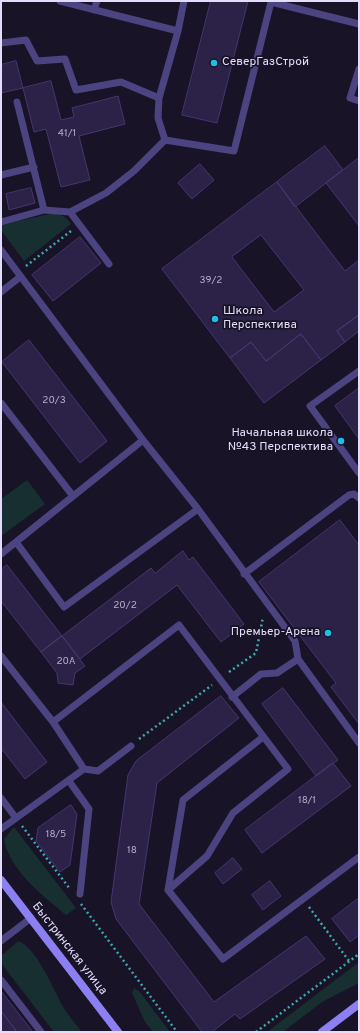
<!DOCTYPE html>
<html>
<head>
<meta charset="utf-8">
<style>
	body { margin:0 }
	#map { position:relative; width:360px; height:1033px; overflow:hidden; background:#181327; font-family:Overpass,sans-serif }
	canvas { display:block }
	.frame { position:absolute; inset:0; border:2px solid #e3ddfb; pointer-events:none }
</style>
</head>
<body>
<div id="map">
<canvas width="360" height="1033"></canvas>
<div class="frame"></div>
</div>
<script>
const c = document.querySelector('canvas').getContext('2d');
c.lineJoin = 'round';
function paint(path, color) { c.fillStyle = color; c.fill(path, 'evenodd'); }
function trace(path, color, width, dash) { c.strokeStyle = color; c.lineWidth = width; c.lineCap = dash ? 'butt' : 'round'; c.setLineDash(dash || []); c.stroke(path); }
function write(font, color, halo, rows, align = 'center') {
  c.font = font + ' Overpass,sans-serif'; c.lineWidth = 3.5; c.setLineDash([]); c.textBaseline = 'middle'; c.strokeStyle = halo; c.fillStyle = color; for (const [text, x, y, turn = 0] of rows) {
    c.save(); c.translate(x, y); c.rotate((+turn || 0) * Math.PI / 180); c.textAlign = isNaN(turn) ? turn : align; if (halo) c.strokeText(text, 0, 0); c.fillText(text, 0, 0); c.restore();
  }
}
paint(new Path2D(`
	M50 214C59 213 66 216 71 224L24 261 1 230V227L4 224Z
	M27 480 45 504 1 536V499Z
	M14 827 76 908 66 915C42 895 10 871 4 839Z
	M18 941C38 948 54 992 65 1010 70 1017 76 1025 82 1032H54L1 963V956Z
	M359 962V983L322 1002 283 1032H267Z
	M134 988 140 992 170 1032H153L145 1022 132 993Z`), '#172f31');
const building = new Path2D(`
	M211 1H248L217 123 182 115Z
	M16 61 23 88 1 93V65Z
	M51 81 61 120 74 117 72 108 118 96 125 124 79 136 90 180 61 187 46 129 34 132 23 88Z
	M325 146 343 170 295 207 277 182Z
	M359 158V226L326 183Z
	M200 164 214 180 192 199 178 183Z
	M277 182 345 271 359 260V315L337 331 345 342 321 360 301 334 266 361 251 342 230 358 162 269ZM261 235 304 290 274 312 232 257Z
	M31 188 35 203 9 210 6 194Z
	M80 237 101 263 53 301 32 275Z
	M359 315V331L345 342 337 331Z
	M301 334 321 360 264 403 230 358 251 342 266 361Z
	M29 340 107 441 80 463 2 362Z
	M359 388V439L335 406Z
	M340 520 359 545V724L331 687 336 683 259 582Z
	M183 551 189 560 193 557 244 624 221 642 177 585 80 659 62 636 151 568 155 573Z
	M7 565 62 636 41 652 1 601V570Z
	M62 636 85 666 75 673 73 685 58 683 57 673 41 652Z
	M283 688 338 760 316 776 262 704Z
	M221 696 239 718 157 783 139 904 214 1002 306 936 325 959 240 1019 235 1014 212 1032H202L116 919 111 902 128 775 136 761Z
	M1 702 47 762 25 779 1 748Z
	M333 763 351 786 262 853 245 830Z
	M71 805 77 814 70 865 60 872 36 841 38 828Z
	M233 858 242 869 223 884 215 873Z
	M270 881 281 896 263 910 252 895Z
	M359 898V935L350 942 332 919Z
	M1 991 33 1032H17L1 1011Z
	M1 1011 17 1032H1Z`);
paint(building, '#2c2146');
trace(building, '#47366f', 1);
trace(new Path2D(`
	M26 266 71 231
	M229 672 256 653 263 617
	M139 739 212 685
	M22 826 70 889
	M81 904 177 1032
	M309 907 349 961
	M256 1032 359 954`), '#3eaaae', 2.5, [2, 3]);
trace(new Path2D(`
	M60 1 178 31
	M94 10 97 1
	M1 43 26 40 37 61 65 59 76 90 121 82 159 98
	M359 69 350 98 359 101
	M17 102 44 210
	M165 140 234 151 271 2 359 24
	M1 175 34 167
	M70 212 109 264
	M1 222 44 210 70 212 106 193 134 171 165 140 158 118 159 98 178 31 184 1
	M1 250 143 440 198 509 295 641 298 659 359 743
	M1 292 20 277
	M359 371 310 406 359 473
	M1 403 73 496
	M16 542 64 607 198 509
	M1 554 143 440
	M244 574 349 495 354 494 359 498
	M1 656 53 722 84 769 1 829
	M232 697 261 674 277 673 298 659
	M53 722 179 625 288 769 233 813 207 856 168 890
	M263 737 183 800 168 890 223 959 359 857
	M84 769 98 771 131 746
	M69 781 89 809 80 894
	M1 798 16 818
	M1 941 31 918
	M1 980 41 1032`), '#4c4381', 7);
trace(new Path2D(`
	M1 880 118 1032
	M322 1032 359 1004`), '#8c7ff1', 8);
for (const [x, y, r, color] of [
	[214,63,4,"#1ebfe6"],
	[215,319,4,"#1ebfe6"],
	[341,441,4,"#1ebfe6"],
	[328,633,4,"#1ebfe6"]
]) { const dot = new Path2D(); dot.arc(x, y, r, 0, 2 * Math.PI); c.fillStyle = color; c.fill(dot); trace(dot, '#181327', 1.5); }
write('10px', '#b5aece', null, [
	["41/1",67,134],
	["39/2",211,281],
	["20/3",54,401],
	["20/2",125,606],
	["20А",66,662],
	["18/1",307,801],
	["18/5",56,835],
	["18",132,851]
]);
write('12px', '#e3ddfb', '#181327', [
	["СеверГазСтрой",222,63],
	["Школа",223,312],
	["Перспектива",223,326],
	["Начальная школа",333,434,"right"],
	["№43 Перспектива",333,448,"right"],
	["Премьер-Арена",320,633,"right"]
], 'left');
write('12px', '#e3ddfb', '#181327', [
	["Быстринская улица",69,949,52]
]);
</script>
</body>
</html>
